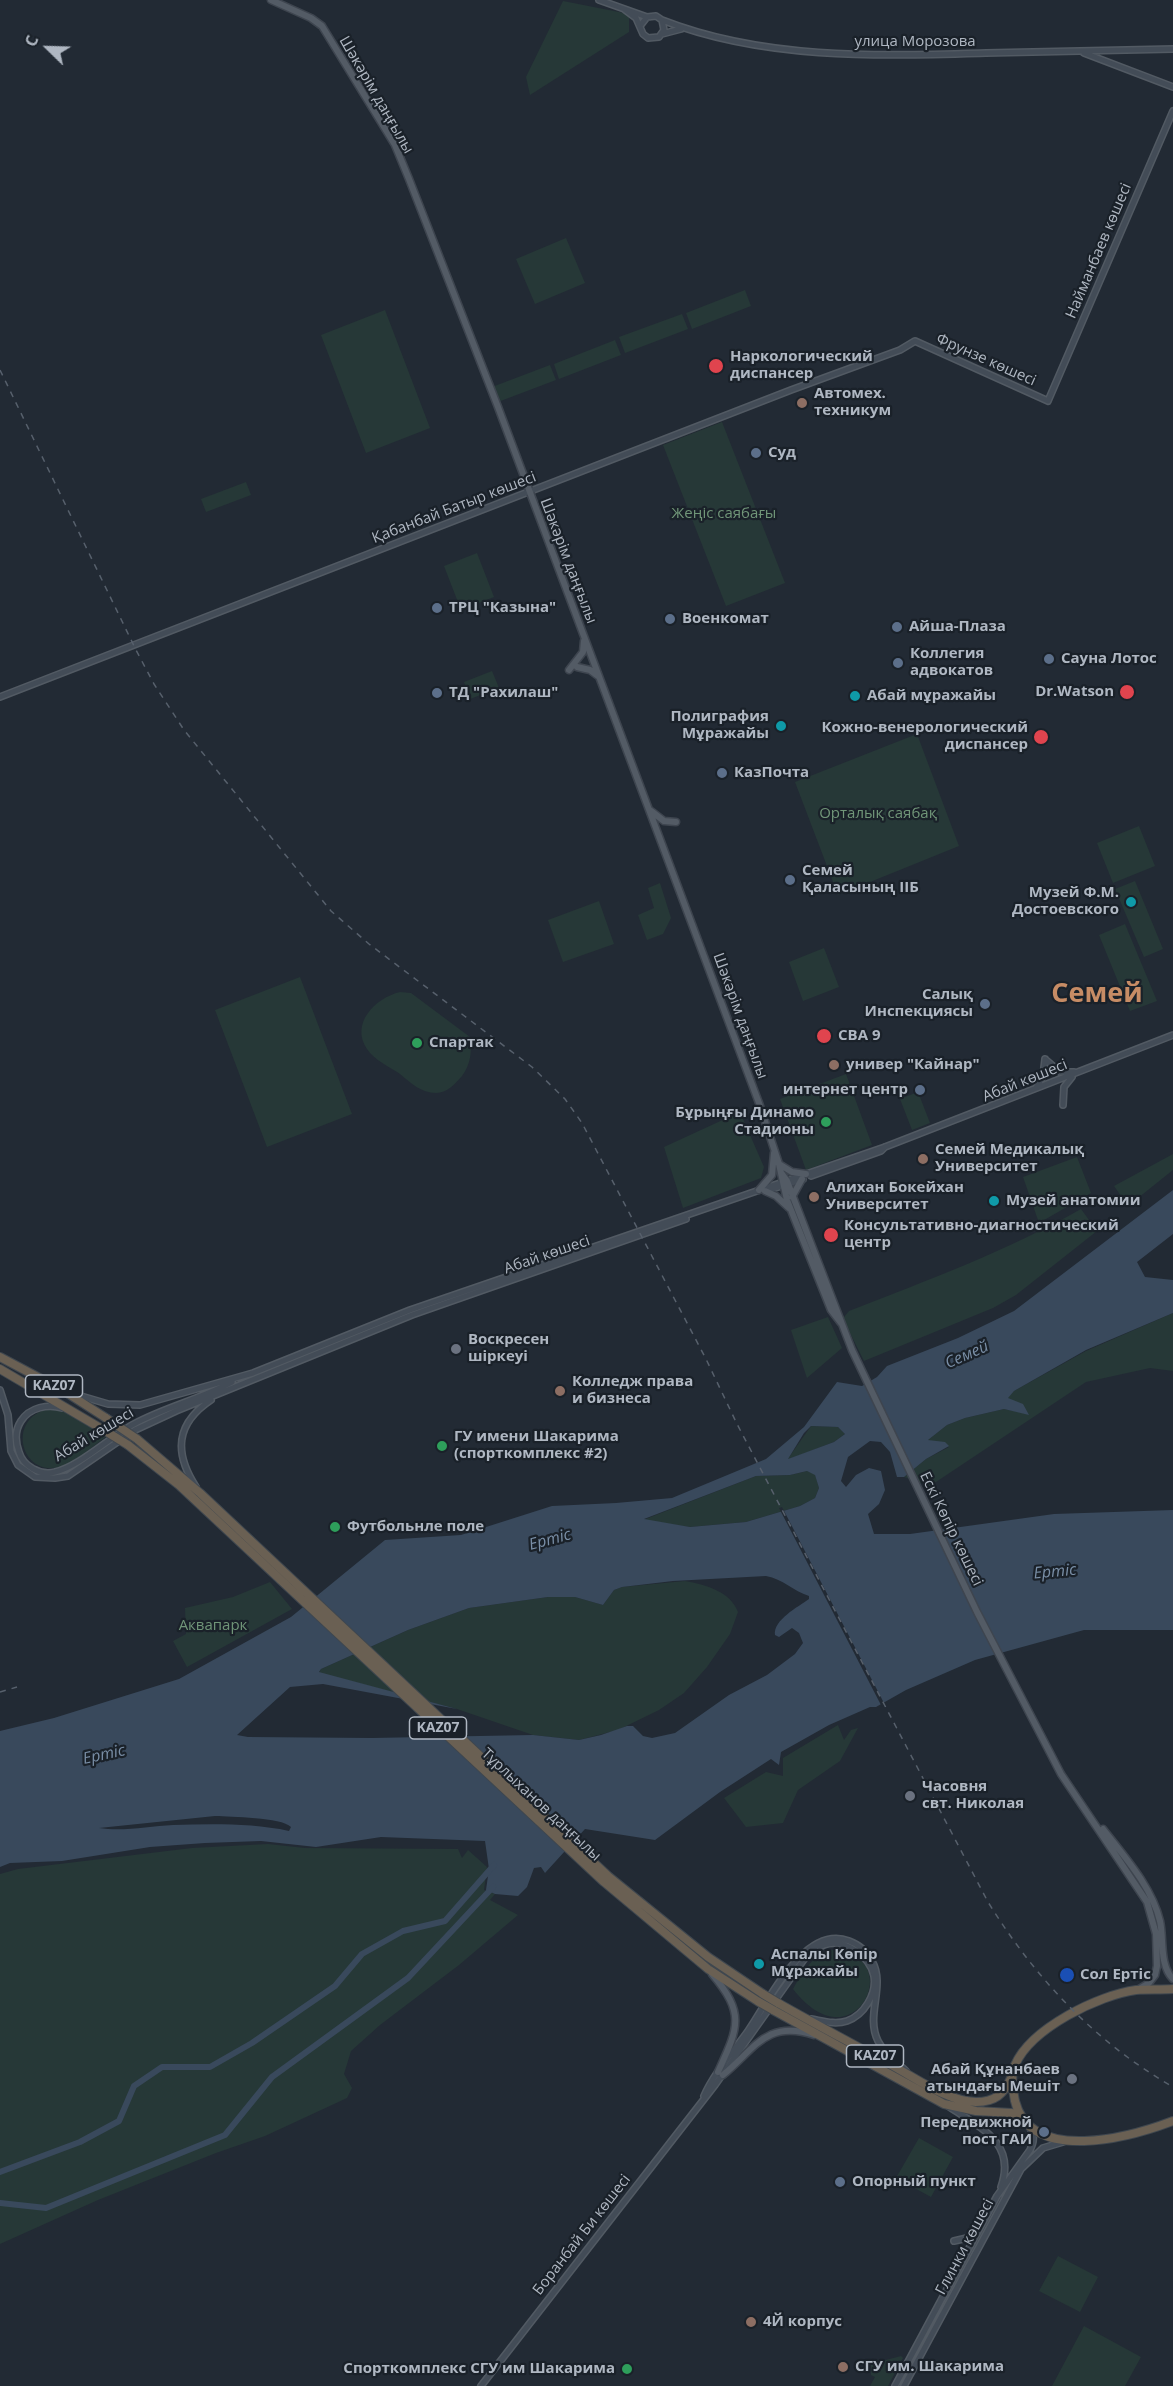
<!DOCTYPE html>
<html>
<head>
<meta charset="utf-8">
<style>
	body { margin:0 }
	#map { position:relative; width:1173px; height:2386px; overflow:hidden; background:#222a34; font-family:"Open Sans",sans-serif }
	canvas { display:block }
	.north { position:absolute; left:18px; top:18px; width:60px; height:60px; -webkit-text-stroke:4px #1a2129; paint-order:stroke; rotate:293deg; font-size:16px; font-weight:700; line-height:24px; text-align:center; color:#afb7c2 }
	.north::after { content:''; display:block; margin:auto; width:21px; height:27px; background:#afb7c2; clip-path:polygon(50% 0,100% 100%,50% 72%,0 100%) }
</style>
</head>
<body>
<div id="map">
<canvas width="1173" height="2386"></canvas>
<div class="north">С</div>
</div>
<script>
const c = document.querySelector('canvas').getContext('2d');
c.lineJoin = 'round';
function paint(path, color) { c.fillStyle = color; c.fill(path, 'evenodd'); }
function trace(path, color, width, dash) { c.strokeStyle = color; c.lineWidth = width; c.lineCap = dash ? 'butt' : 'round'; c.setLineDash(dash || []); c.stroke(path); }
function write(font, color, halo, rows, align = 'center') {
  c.font = font + ' "Open Sans",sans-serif'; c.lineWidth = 4.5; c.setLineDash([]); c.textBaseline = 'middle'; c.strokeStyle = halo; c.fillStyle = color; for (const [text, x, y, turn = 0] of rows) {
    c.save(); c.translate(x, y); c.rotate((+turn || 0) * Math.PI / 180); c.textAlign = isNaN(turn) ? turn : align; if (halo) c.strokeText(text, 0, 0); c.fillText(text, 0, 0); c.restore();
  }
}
paint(new Path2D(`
	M563 1 629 14V32L530 95 526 77Z
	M566 238 585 283 535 304 516 259Z
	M745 290 751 306 692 329 686 313Z
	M385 310 430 428 366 453 321 335Z
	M682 314 688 329 625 353 619 337Z
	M615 340 621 355 559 379 554 364Z
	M550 365 556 380 498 402 492 387Z
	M722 422 785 583 726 606 663 445Z
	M246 482 251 495 206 512 201 499Z
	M477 553 494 597 461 610 444 566Z
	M492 671 499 688 470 699 464 682Z
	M917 734 959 846 838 895 795 782Z
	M1139 826 1155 866 1113 883 1097 843Z
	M1135 881 1163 949 1144 957 1115 889Z
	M660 883 671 918 663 934 647 940 638 915 654 908 648 888Z
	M599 901 614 944 563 962 548 920Z
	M1125 924 1157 1001 1130 1011 1099 935Z
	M824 948 839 987 803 1001 789 962Z
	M300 977 352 1114 267 1147 215 1010Z
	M400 992 411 993 470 1037C472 1051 471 1064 462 1076 455 1084 447 1093 436 1093 421 1093 411 1083 400 1074 390 1067 374 1060 367 1049 350 1024 375 998 400 992Z
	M846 1074 872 1145 806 1170 780 1099Z
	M918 1092 930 1123 912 1130 900 1099Z
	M740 1112 764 1167 761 1178 683 1208 664 1147Z
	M1173 1154V1170L1128 1206 1114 1186Z
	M1077 1157 1091 1193 1039 1223 1023 1177Z
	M1081 1209 1097 1231 1016 1295 993 1308 864 1361 845 1323 844 1317 849 1311C928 1280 1007 1251 1081 1209Z
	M1173 1313V1371L1150 1368 1086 1382 930 1486 904 1477 926 1459 949 1447 928 1440 947 1425 965 1418 1004 1409 1028 1414 1007 1398 1014 1391 1086 1351Z
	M828 1317 842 1348 807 1378 791 1330Z
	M52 1408 63 1411 106 1437C92 1446 76 1463 59 1467 20 1477 5 1416 52 1408Z
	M811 1426 838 1427 845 1434 834 1442 787 1460Z
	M807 1471 815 1474 819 1488 815 1498 800 1506 746 1522 690 1527 643 1520 756 1476 790 1475Z
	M685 1581C706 1585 730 1591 738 1612L730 1634 707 1667 684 1693 659 1710 618 1730 579 1740 533 1735 457 1709 319 1673 321 1669 408 1630 469 1608 548 1597H575L603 1605 614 1590 622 1587Z
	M270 1582 292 1609 187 1667 173 1641 186 1634 185 1608 233 1597Z
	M838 1725 844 1740 851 1730 858 1728 840 1761 798 1790 783 1823 746 1827 724 1798 766 1772 783 1776V1758Z
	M268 1844 305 1848 458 1849 462 1858 468 1850 487 1867 484 1890 495 1894 490 1900 518 1915 459 1965 380 2025 351 2051 344 2074 352 2088 347 2098 265 2136 216 2153 98 2200 0 2244V1874L18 1869 192 1848Z
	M832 1950C909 1953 855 2069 793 1989 803 1971 812 1956 832 1950Z
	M919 2138 953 2157 931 2197 896 2178Z
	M1058 2256 1098 2277 1080 2312 1039 2291Z
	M1084 2326 1141 2357 1125 2386H1052Z
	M901 2356 903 2358 888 2386H870L875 2377 871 2375V2364Z`), '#263837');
paint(new Path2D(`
	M1173 1190V1234L1137 1262 1145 1277 1173 1280V1313L1086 1350 1014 1391 1008 1398 1023 1404 1029 1415 1004 1409 965 1418 947 1425 928 1440 945 1442 949 1446 926 1459 904 1477H897L890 1452 881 1442 870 1441 848 1457 841 1481 846 1487 856 1475 869 1468 881 1471 885 1490 879 1504 868 1514 874 1534H910L1054 1514 1173 1510V1630H1084L975 1660 906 1690 876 1707H870L829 1725 781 1752 779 1765 771 1759 720 1792 655 1840 585 1829 545 1873 541 1867 534 1868 527 1887 518 1896 495 1894 486 1890 489 1869 485 1841 381 1837 316 1847 261 1841 205 1843 150 1847 62 1861 10 1863 0 1867V1731L54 1718 179 1679 291 1617 385 1540 461 1535 552 1506 616 1503 672 1498 766 1459 804 1427 837 1382 862 1386 877 1377 887 1366 958 1338 1014 1311ZM811 1426 838 1427 845 1434 834 1442 788 1459 804 1433ZM807 1471 815 1475 819 1488 815 1498 800 1506 746 1522 690 1527 644 1519 756 1476 790 1475ZM766 1576C783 1579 793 1591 809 1596V1599C798 1607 773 1620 775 1635L779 1637 792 1628 799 1633 803 1643 795 1654 767 1675 729 1695 675 1733 652 1738 643 1736 633 1726H627L601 1735 579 1740 533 1735 372 1738 248 1737 237 1735 290 1687 323 1684 457 1709 319 1672 321 1669 408 1630 469 1608 548 1597H575L603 1605 614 1590 622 1587 673 1581ZM215 1816C231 1817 281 1817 291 1827L289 1831C252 1823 212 1824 173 1825 149 1826 123 1832 99 1828Z`), '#39495c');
paint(new Path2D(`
	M782 1507 885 1705 882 1707 779 1508Z`), '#222a34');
trace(new Path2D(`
	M0 2172 80 2142 119 2121 134 2086 162 2067H210L252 2043 335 1986 362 1954 403 1931 445 1921 494 1865
	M0 2203 46 2208 225 2135 272 2077 408 1978 493 1887`), '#39495c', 6);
const secondary = new Path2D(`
	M599 0 647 17
	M624 9 636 18 643 34 648 38 659 37 664 30 662 20 656 16 647 17 640 26
	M662 20C764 60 878 56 986 53 1048 52 1111 50 1173 49
	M662 34 681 29
	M1084 53 1173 87
	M0 697 791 390 900 350 915 341 1048 401 1173 111
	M1046 1060 1060 1072H1074
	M1036 1088 1043 1076 1045 1059
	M1063 1105 1064 1087 1072 1077
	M811 1176 881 1151 885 1147
	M769 1190 803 1179
	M0 1390 8 1415 11 1451 18 1465 35 1477 55 1478 68 1476 135 1430 176 1411 412 1315 686 1219
	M74 1394 108 1404 140 1405 253 1373 410 1310 885 1147 1173 1035
	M62 1408C48 1404 30 1407 21 1421 15 1430 15 1441 19 1452 23 1466 40 1476 55 1472 79 1467 111 1436 134 1424 165 1407 201 1399 232 1382
	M196 1487C174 1453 175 1424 211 1400
	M704 2096C714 2073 733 2052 748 2031 769 2001 804 1924 849 1941 860 1945 866 1951 872 1961 886 1986 865 2015 878 2041 884 2053 897 2062 906 2071
	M948 2106C979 2127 1017 2142 1001 2187
	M954 2241 967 2238 978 2231
	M481 2386 715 2085 805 1958C811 1953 816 1948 824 1945 844 1938 870 1956 874 1976 877 1994 864 2015 847 2021 835 2025 823 2021 811 2019
	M895 2386 997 2196 1030 2150C1035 2140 1034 2135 1029 2126
	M904 2386 1021 2169 1043 2148 1063 2142`);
const primary = new Path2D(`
	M271 0 311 18 322 26 395 145 409 179 498 407 759 1103 779 1164 787 1200 831 1310 841 1323
	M577 667 590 670 598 676
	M569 670 583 652 584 641
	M651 811 664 821 676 822
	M779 1164 792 1172 806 1174
	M782 1174 787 1181 852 1350 977 1612 1061 1774 1147 1902 1156 1934 1157 1966 1155 1975 1149 1983 1139 1989
	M759 1190 772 1175 774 1153
	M765 1191 776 1196 789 1208
	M792 1197 802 1179
	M1103 1829C1124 1856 1152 1887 1160 1921 1164 1939 1159 1965 1173 1979
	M712 1974C746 2014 738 2028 718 2072
	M723 2075C754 2050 766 2019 814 2035`);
const highway = new Path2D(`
	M0 1357 64 1391 106 1418
	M0 1369 102 1429
	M137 1439 200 1493 608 1876 708 1957 763 1994
	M128 1445 179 1485 604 1882 708 1969 759 2002
	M1173 1989C1161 1990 1148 1989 1136 1990 1099 1995 1031 2028 1015 2065 1010 2075 1013 2090 1015 2101 1031 2165 1131 2137 1173 2121
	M778 2003C815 2024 853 2044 891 2065 916 2078 946 2101 976 2102 995 2102 1004 2094 1011 2078
	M773 2010 944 2104 976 2111 1012 2113 1024 2119`);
trace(secondary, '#525a63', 8);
trace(primary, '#3e454f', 9);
trace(highway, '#3f474f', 10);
trace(secondary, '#434c57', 5);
trace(primary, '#535b65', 6);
trace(highway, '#6a6053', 8);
trace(new Path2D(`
	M0 370 136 650 154 684 184 730 331 911 369 944 532 1067 565 1099 582 1123 706 1359 737 1424 988 1902C1035 1978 1095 2042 1173 2087
	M0 1692 17 1687`), '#57606c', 1.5, [6, 6]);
const highwayBridge = new Path2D(`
	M106 1418 137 1439
	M102 1429 128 1445
	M763 1994 778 2003
	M759 2002 773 2010`);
trace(highwayBridge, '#3f474f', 10, []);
trace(highwayBridge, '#6a6053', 8);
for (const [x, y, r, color] of [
	[716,366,8,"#e0444e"],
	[802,403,6,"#8d6e63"],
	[756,453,6,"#5c6f8a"],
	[437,608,6,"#5c6f8a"],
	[670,619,6,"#5c6f8a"],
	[897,627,6,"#5c6f8a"],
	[1049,659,6,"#5c6f8a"],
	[898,663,6,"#5c6f8a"],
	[1127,692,8,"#e0444e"],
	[437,693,6,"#5c6f8a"],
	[855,696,6,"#0f9aa8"],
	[781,726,6,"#0f9aa8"],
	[1041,737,8,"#e0444e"],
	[722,773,6,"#5c6f8a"],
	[790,880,6,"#5c6f8a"],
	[1131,902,6,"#0f9aa8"],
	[985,1004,6,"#5c6f8a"],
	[824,1036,8,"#e0444e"],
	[417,1043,6,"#2e9e5b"],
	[834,1065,6,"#8d6e63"],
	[920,1090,6,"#5c6f8a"],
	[826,1122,6,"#2e9e5b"],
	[923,1159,6,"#8d6e63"],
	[814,1197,6,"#8d6e63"],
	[994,1201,6,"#0f9aa8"],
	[831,1235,8,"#e0444e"],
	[456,1349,6,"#6b7280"],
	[560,1391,6,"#8d6e63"],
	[442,1446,6,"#2e9e5b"],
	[335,1527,6,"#2e9e5b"],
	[910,1796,6,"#6b7280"],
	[759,1964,6,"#0f9aa8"],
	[1067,1975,8,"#1a4fb4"],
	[1072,2079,6,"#6b7280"],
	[1044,2132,6,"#5c6f8a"],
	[840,2182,6,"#5c6f8a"],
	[751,2322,6,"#8d6e63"],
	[843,2367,6,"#8d6e63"],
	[627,2369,6,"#2e9e5b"]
]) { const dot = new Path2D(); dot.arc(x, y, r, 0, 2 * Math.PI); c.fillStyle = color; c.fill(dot); trace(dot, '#1a2129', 2); }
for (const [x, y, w] of [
	[54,1386,57],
	[438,1728,57],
	[875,2056,57]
]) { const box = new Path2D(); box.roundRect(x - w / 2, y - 11, w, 22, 4.5); c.fillStyle = '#1a2129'; c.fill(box); trace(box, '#afb7c2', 1.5); }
write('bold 14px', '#afb7c2', null, [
	["KAZ07",54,1386],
	["KAZ07",438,1728],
	["KAZ07",875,2056]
]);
write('15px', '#afb7c2', '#1a2129', [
	["улица Морозова",915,42],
	["Шәкәрім даңғылы",376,95,60],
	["Найманбаев көшесі",1099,251,-67],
	["Фрунзе көшесі",986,360,24],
	["Қабанбай Батыр көшесі",454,508,-21],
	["Шәкәрім даңғылы",568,561,69],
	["Шәкәрім даңғылы",740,1016,70],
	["Абай көшесі",1025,1081,-22],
	["Абай көшесі",547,1255,-19],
	["Абай көшесі",94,1435,-31],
	["Ескі Көпір көшесі",951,1529,64],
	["Тұрлыханов даңғылы",541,1805,43],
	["Боранбай Би көшесі",582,2235,-52],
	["Глинки көшесі",965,2247,-62]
]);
write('bold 15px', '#afb7c2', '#1a2129', [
	["Наркологический",730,357],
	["диспансер",730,374],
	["Автомех.",814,394],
	["техникум",814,411],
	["Суд",768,453],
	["ТРЦ \"Казына\"",449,608],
	["Военкомат",682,619],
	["Айша-Плаза",909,627],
	["Коллегия",910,654],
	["адвокатов",910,671],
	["Сауна Лотос",1061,659],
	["Dr.Watson",1114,692,"right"],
	["ТД \"Рахилаш\"",449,693],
	["Абай мұражайы",867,696],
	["Полиграфия",769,717,"right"],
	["Мұражайы",769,734,"right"],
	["Кожно-венерологический",1028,728,"right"],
	["диспансер",1028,745,"right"],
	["КазПочта",734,773],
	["Семей",802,871],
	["Қаласының ІІБ",802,888],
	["Музей Ф.М.",1119,893,"right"],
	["Достоевского",1119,910,"right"],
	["Салық",973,995,"right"],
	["Инспекциясы",973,1012,"right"],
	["СВА 9",838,1036],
	["Спартак",429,1043],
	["универ \"Кайнар\"",846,1065],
	["интернет центр",908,1090,"right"],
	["Бұрыңғы Динамо",814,1113,"right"],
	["Стадионы",814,1130,"right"],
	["Семей Медикалық",935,1150],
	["Университет",935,1167],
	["Алихан Бокейхан",826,1188],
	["Университет",826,1205],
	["Музей анатомии",1006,1201],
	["Консультативно-диагностический",844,1226],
	["центр",844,1243],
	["Воскресен",468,1340],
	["шіркеуі",468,1357],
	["Колледж права",572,1382],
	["и бизнеса",572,1399],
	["ГУ имени Шакарима",454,1437],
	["(спорткомплекс #2)",454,1454],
	["Футбольнле поле",347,1527],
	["Часовня",922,1787],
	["свт. Николая",922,1804],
	["Аспалы Көпір",771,1955],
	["Мұражайы",771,1972],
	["Сол Ертіс",1080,1975],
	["Абай Құнанбаев",1060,2070,"right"],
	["атындағы Мешіт",1060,2087,"right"],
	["Передвижной",1032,2123,"right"],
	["пост ГАИ",1032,2140,"right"],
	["Опорный пункт",852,2182],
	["4Й корпус",763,2322],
	["СГУ им. Шакарима",855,2367],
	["Спорткомплекс СГУ им Шакарима",615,2369,"right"]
], 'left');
write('15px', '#709578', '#1a2129', [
	["Жеңіс саябағы",724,514],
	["Орталық саябақ",878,814],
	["Аквапарк",213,1626]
]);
write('italic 16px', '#7a8fa7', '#1a2129', [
	["Семей",967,1355,-24],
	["Ертіс",550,1540,-15],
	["Ертіс",1055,1572,-5],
	["Ертіс",104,1755,-12]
]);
write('bold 27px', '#c78c65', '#1a2129', [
	["Семей",1097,994]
]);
</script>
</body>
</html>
